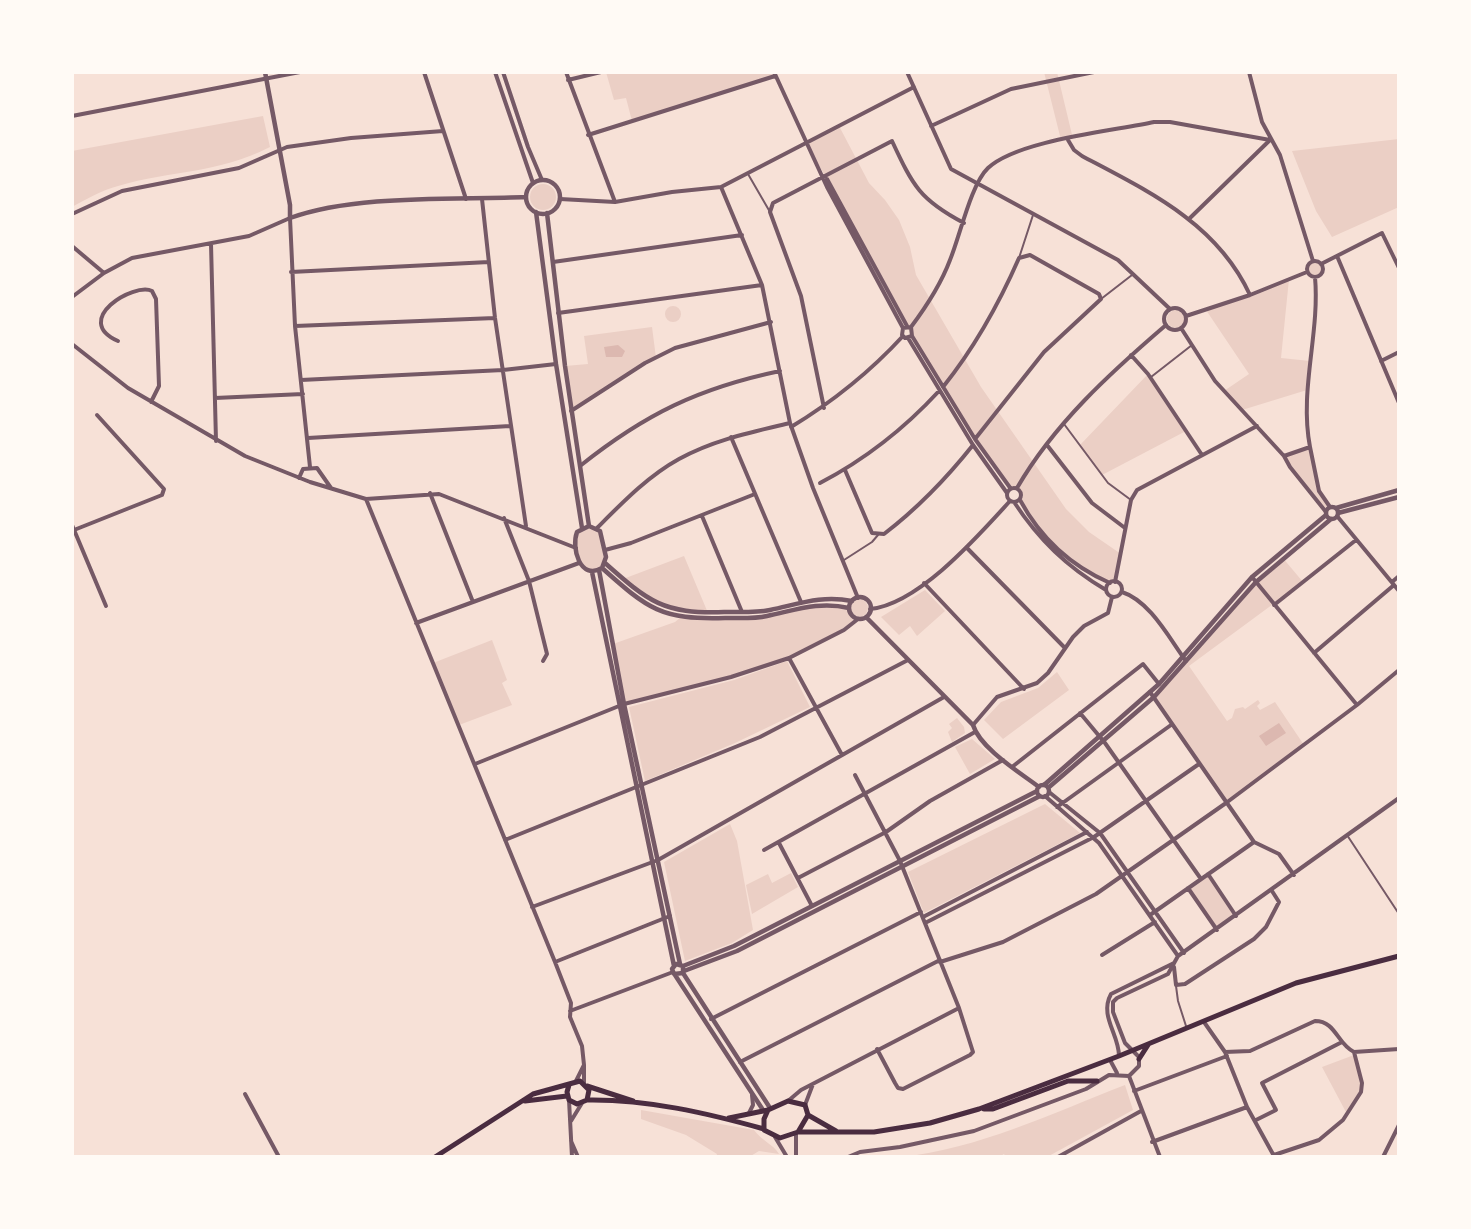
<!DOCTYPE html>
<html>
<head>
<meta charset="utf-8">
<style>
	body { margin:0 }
	#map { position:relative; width:1471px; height:1229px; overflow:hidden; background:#f7e1d7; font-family:"Titillium Web",sans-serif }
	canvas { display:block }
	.frame { position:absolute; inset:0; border:74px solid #fffaf5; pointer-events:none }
</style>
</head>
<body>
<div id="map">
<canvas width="1471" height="1229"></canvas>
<div class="frame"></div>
</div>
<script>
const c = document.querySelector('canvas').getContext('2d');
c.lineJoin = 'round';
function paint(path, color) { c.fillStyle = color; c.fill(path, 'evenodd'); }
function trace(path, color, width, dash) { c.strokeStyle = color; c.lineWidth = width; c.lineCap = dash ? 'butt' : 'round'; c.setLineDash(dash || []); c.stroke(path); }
paint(new Path2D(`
	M606 72H774L775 76 632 121 626 98 614 100Z
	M1044 72H1057L1073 139 1061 140Z
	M263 116 270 147C217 174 172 170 118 186 103 190 86 199 72 207V151Z
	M839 126 869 183 885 200 899 220 910 247 916 275 981 387 1066 509 1089 532 1121 554 1115 582 1110 583 1077 565 1036 526 1020 500V491L1011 489 975 439 912 336 807 143Z
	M1399 139V207L1332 237 1316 211 1292 151Z
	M530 197a13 13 0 1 1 26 0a13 13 0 1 1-26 0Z
	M1308 269a7 7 0 1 1 14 0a7 7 0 1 1-14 0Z
	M1289 279 1281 358 1310 361 1307 390 1242 410 1224 391 1249 374 1206 310Z
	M665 314a8 8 0 1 1 16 0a8 8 0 1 1-16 0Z
	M1167 319a9 9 0 1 1 18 0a9 9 0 1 1-18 0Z
	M652 327 656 358 571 411 565 366 588 364 584 336Z
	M1148 374 1186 431 1102 475 1080 445Z
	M1310 447 1319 491 1330 507 1326 512 1290 467 1284 456Z
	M589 526 600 531 605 563 592 572 579 563 576 537 577 532Z
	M684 556 708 613 664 607 623 579Z
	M1282 557 1303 582 1189 666 1227 721 1232 718 1235 709 1243 707 1245 709 1258 700 1260 703 1257 706 1260 710 1275 702 1304 745 1226 803 1154 697 1256 582Z
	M925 590 945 611 917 636 910 626 899 635 881 617Z
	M850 608a9 9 0 1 1 18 0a9 9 0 1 1-18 0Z
	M816 604 849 608 851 615 858 619 816 645 759 668 624 704 613 644 675 622 681 617H764Z
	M492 640 507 680 502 683 512 705 459 725 433 663Z
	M787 661 810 707 735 743 645 781 629 707 734 680Z
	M1057 672 1069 690 1003 739 984 720 1001 702 1038 688Z
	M957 718 964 727 965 733 952 742 948 732 952 728 949 724Z
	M972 739 995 759 970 774 955 747Z
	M1045 804 1080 833 924 913 908 872Z
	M730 824 737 841 753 930 732 943 685 961 664 862Z
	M791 873 798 887 752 914 746 885 768 874 772 883Z
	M1208 874 1236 916 1217 930 1188 888Z
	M1354 1055C1363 1085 1364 1088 1347 1114L1322 1067Z
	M1125 1085 1133 1110 1047 1157H1006L1004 1154 999 1157H901C978 1149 1053 1113 1125 1085Z
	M641 1110 754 1130C762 1141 773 1144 779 1154L759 1151 749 1157H716L717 1154 686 1135 641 1119Z`), '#ebcfc5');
paint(new Path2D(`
	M618 345 625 351 622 357H606L604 347Z
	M1279 723 1286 733 1266 746 1259 736Z`), '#dcb8b0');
trace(new Path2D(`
	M748 174 770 212
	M1019 258 1033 215
	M1101 299 1132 275
	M1151 377 1192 345
	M1064 424 1108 483 1131 500
	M844 560 872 542 878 535
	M1347 835 1399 914
	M1176 986 1178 1001 1186 1026`), '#755966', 2);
trace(new Path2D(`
	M424 72 466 199
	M495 72 533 183
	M503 72 528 147 542 180
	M566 72 615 202
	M774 72 827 187 903 328 902 335 905 338 912 336 911 327 903 328
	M907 72 951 169 1118 260 1170 309
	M1249 72 1262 122 1280 155 1313 261
	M568 80 601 72
	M72 116 300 72
	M931 126 1011 89 1094 72
	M588 135 775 76
	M1068 140 1074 150 1082 156C1148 191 1217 223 1250 295
	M827 179 907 326
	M721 187 762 285 790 423 813 488 858 598
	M482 199 495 318 526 526
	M560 199 615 202 672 192 721 187 914 87
	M72 214 122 191 239 168 287 147 351 138 443 131
	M1190 218 1270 140
	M211 244 216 441
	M72 246 104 273
	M1337 256 1399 403
	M1307 269a8 8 0 1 1 16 0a8 8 0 1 1-16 0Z
	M553 262 742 235
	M1321 264 1382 233 1399 268
	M291 272 489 262
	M72 297 104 273 132 258 249 236 290 218 295 326 310 467
	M1164 319a11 11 0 1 1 22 0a11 11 0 1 1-22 0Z
	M558 313 762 285
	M1186 316 1250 295 1307 272
	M295 326 495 318
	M911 327C926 307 941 284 950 260 960 236 971 184 988 168 1018 140 1113 131 1154 122H1170L1270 140
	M1181 328 1215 381 1284 456
	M912 336 975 439 1011 489
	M908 338 973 445 1007 493
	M118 341C71 320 134 282 152 291L156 299 159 386 151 402
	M72 344 128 388 245 456 310 482 366 499 439 494 576 548
	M1131 355 1148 374 1202 455
	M1381 361 1399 352
	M301 380 503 370 556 364
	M943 387C975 347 998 306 1019 258L1030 255 1099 294 1101 299 1044 352 975 439
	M215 398 303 394
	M824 408 801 296 770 212 773 203 892 141C913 186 920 200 964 223
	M571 411 645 363 675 348 771 322
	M791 427C834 401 869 373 903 336
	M731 437 801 602
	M308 438 510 426
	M1047 445 1092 503 1125 528
	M1310 447C1299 390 1320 334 1315 277
	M580 466C645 414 699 388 780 371
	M845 470 872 533 884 534C918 508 946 479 973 445
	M299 478 303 469 317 468 331 488
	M820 483C866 459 904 429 939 391
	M1007 495a7 7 0 1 1 14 0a7 7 0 1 1-14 0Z
	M1017 488C1054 424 1110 373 1166 325
	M430 493 473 602
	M366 499 555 962 571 1003 570 1017 582 1046 584 1065
	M1020 500C1040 537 1071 566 1110 583
	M1014 502C1039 540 1067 567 1106 590
	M1326 512 1290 467 1284 456 1310 447 1319 491 1330 507
	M702 516 742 612
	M1337 516 1399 591
	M504 518 529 581 547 654 543 661
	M72 525 106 606
	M597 528C622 503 648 476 679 459 713 440 752 432 790 423
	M74 530 162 495 164 489 97 415
	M967 548 1064 647
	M605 550 631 543 755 494
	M1252 577 1357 705
	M1106 589a8 8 0 1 1 16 0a8 8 0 1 1-16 0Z
	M1115 582 1131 500 1137 490 1257 426
	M1392 582 1399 576
	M924 583 1024 689
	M1122 592C1150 601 1169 638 1186 661
	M1274 605 1356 540
	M870 609C919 604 978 536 1010 501
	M416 623 579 563
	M1314 653 1394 585
	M789 658 842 755
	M1150 692 1254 842 1279 854 1294 875
	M1080 713 1105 743 1201 879
	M973 725 997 697 1037 683 1048 673 1073 637 1084 626 1108 613 1112 597
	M475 764 624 704 731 677 789 658 844 630 858 619
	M1012 767 1143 664 1159 684
	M855 775 900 861 959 1008 973 1052 970 1055 903 1089 898 1088 895 1083 877 1049
	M1049 792 1100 833 1184 953
	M1045 796 1099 843 1178 956
	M1057 807 1171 725
	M505 840 760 737 908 660
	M779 843 812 906
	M764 850 975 732
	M1208 874 1236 916
	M798 878 886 832 930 801 1003 760
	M1188 888 1217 930
	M532 907 658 860 944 697
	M1150 915 1254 842
	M923 917 1087 832
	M925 923 1094 837 1199 764
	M1102 955 1155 922
	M555 962 670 916
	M940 962 1003 942 1096 894 1226 803 1357 705 1399 670
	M1174 967 1176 985 1185 984 1254 939 1266 927 1279 902 1272 891
	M570 1011 673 972
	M711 1019 921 912
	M1204 1022 1225 1052 1247 1107 1274 1156
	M1225 1052 1250 1051 1315 1021C1336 1021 1337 1044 1354 1052L1399 1049
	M1119 1056C1119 1034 1099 1016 1111 994L1174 963
	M1110 1060 1117 1073
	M740 1062 940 960
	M1129 1076 1160 1157
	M576 1081 584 1065V1083
	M1134 1091 1227 1056
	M245 1094 279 1157
	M569 1100 572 1157
	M788 1101 801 1090 959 1008
	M805 1105 813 1084
	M749 1113 753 1105 752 1095
	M1256 1120 1276 1110 1262 1083 1342 1042
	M571 1121 582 1103
	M796 1134V1157
	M775 1137 787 1157
	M571 1141 578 1157
	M1152 1142 1247 1107
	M1274 1155 1319 1140 1343 1120 1361 1092 1362 1083 1354 1052
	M848 1157 860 1152 900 1147 974 1131 1086 1089 1109 1075 1129 1076 1139 1066V1057L1125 1043 1113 1012V1002L1117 998 1168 974 1178 956 1399 798
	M1058 1157 1141 1111
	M1383 1157 1399 1125`), '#755966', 4);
trace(new Path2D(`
	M265 72 290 205V218C356 194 455 200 526 197
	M526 197a17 17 0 1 1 34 0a17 17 0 1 1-34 0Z
	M536 212 556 364 582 528
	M547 213 565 366 589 526
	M1326 513a6 6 0 1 1 12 0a6 6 0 1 1-12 0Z
	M1336 508 1399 490
	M1338 513 1399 497
	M589 526 600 531 606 557 602 568C580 581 571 548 577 532Z
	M605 563C649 602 663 614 724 612 739 612 755 613 770 610 799 604 821 595 852 601
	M602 568C648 609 661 620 725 618 739 618 754 619 767 616 796 610 819 601 849 608
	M599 570 624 704 680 964
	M592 572 674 966
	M849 608a11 11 0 1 1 22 0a11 11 0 1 1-22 0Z
	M866 617 973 725C980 748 1019 772 1039 787
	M1044 785 1159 684 1252 577 1326 515
	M1037 791a6 6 0 1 1 12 0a6 6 0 1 1-12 0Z
	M1048 788 1154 697 1256 582 1331 519
	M683 966V973L674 974 672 969 676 964 683 966 734 946 1037 791
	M684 971 737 951 1040 796
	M683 973 770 1108
	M675 975 763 1110`), '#755966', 4.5);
trace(new Path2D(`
	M1139 1059 1148 1045
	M587 1086 633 1101
	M587 1100C646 1099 707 1113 764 1129
	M525 1101 567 1096
	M984 1109H993L1068 1081H1097
	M808 1115 836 1131
	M729 1118 768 1110
	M798 1132 808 1115 805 1105 788 1101 768 1110 764 1119V1130L780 1138 798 1132H874L930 1123 979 1109 1119 1056 1296 983 1399 956
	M435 1157 533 1094 580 1081 589 1090 587 1100 577 1104 569 1100 567 1092 569 1085`), '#4a2c40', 5);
</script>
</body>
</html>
